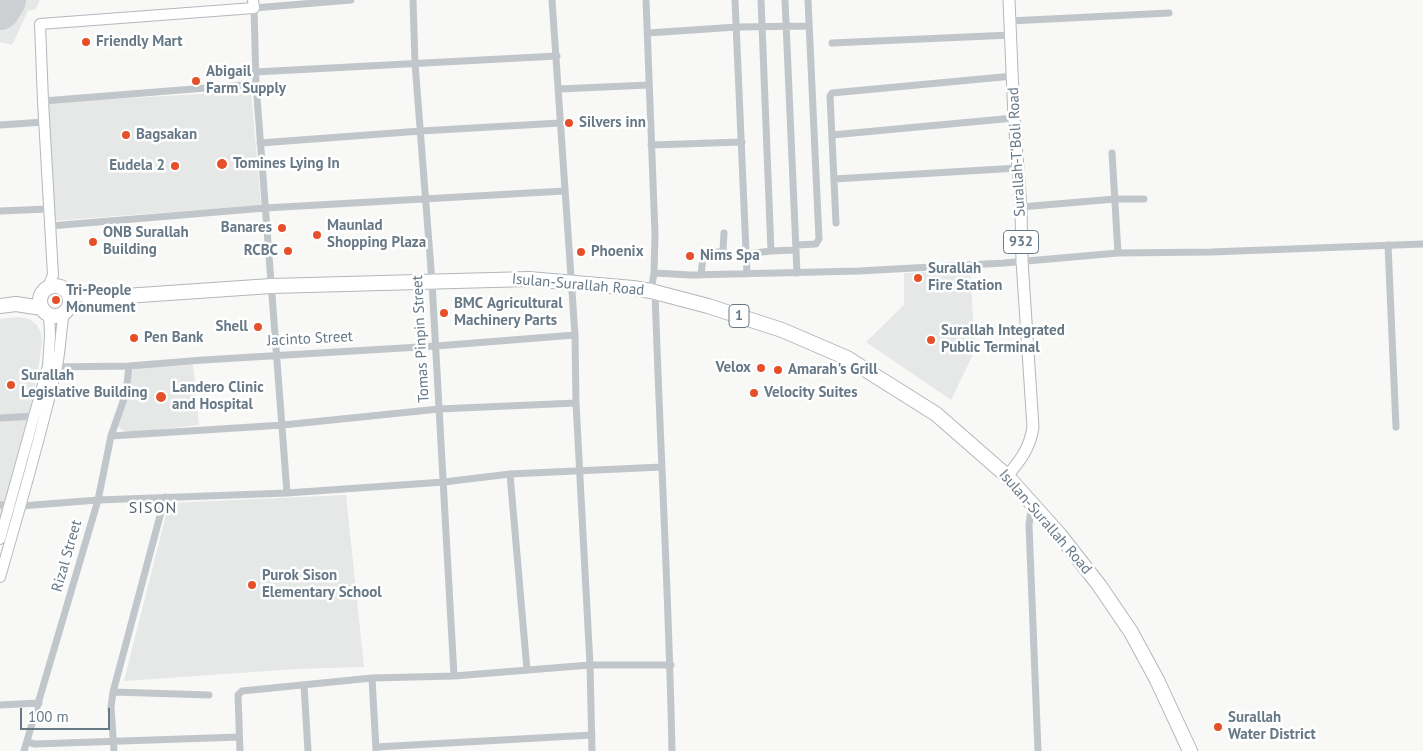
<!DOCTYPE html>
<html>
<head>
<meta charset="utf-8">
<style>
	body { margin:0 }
	#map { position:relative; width:1423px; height:751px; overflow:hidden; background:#f8f8f6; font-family:"PT Sans",sans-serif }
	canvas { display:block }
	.scale { position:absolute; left:20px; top:708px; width:90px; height:22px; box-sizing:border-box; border:2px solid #677987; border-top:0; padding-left:6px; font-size:15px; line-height:18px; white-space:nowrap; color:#677987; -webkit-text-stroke:4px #fff; paint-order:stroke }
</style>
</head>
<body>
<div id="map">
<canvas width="1423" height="751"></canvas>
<div class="scale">100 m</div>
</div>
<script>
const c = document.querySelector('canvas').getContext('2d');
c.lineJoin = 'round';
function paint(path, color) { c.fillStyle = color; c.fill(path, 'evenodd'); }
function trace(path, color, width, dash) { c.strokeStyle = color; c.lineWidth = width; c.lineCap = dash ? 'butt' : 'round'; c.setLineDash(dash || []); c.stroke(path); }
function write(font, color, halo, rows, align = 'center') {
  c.font = font + ' "PT Sans",sans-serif'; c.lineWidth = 5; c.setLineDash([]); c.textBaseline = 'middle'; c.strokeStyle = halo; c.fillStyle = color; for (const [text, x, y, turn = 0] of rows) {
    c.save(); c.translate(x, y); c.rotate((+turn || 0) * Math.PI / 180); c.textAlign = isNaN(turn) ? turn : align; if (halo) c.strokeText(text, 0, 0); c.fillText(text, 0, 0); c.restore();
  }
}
paint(new Path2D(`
	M0 0H40L36 9 28 11 12 45 1 42 0 44Z
	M251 91 261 205 53 221 46 103Z
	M970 270 975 350 951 400 866 342 904 305V273Z
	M18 317 29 319 37 325 41 333 42 342 39 365 31 405 0 517V319Z
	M193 365 199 425 127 433 118 427 133 368Z
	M346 495 364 667 297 669 124 681 169 503Z`), '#e6e7e7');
trace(new Path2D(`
	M0 10 6 0`), '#ccd0d2', 40);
const secondary = new Path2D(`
	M48 287 53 275 43 101 40 24 254 8 253 0
	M0 539 48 366 50 335 49 315
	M0 577C20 508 40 439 56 370 61 351 60 332 64 313`);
const primary = new Path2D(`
	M1007 476C1020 461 1030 448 1033 427L1022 261 1021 207 1014 118 1009 0`);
const highway = new Path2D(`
	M40 301a15 15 0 1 1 30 0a15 15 0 1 1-30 0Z
	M66 290 96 298 271 286 529 279 633 288 651 291 708 306 782 330 847 358 936 414 1007 476 1059 534 1099 585 1131 632 1157 680 1190 751
	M0 306 16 304 42 308`);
trace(secondary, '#b1b8bd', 12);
trace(primary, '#b3b8bc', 13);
trace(highway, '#b2b7bb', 16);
trace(new Path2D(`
	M413 0 415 63 432 282 454 676
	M552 0 575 335 576 403 590 665 592 751
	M646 0 655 234 654 273 651 291
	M735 0 747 274
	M761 0 771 251 796 250
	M785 0 797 273
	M1010 21 1169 13
	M648 33 737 27 809 26
	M832 43 1011 35
	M255 72 557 56
	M559 89 648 85
	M43 101 256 84
	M0 125 44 122
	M832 135 1014 118
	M260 143 421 131 560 123
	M651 145 742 142
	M1112 153 1118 253
	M834 179 1018 168
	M1021 207 1115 199H1144
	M0 211 48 209
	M836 223 830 96 832 93 1013 76
	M50 226 265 208 564 191
	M796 245 816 244 819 239 808 0
	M1388 245 1396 427
	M746 254 771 251
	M654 273 691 275 859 271 1004 263 1118 253 1211 252 1423 244
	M701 275 703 256 707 254 723 251 724 233
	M655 292C660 445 669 598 672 751
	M53 367 129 366 203 360 436 346 575 335
	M0 418 36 416
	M111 436 283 425 439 409 576 403
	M510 474 527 670
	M287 493 256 84 254 8 351 0
	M1032 503 1029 525 1038 751
	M0 505 21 506 98 500 287 493 444 482 510 474 662 467
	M372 678 376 750
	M304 685 308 751
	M113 692 209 695
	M0 705 39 703
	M27 742 35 744 239 737
	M376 747 592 735
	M24 751 98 500 111 436 126 393 129 366
	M114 751 111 707 113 692 165 497
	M240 751 238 695 242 691 372 678 454 676 590 665H671`), '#c1c6ca', 7);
trace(secondary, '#fff', 10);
trace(primary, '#fff', 11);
trace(highway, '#fff', 14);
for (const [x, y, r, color] of [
	[86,42,5,"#e65028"],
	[196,81,5,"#e65028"],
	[569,123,5,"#e65028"],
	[126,135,5,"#e65028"],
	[222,164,6,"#e65028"],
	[175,166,5,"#e65028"],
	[282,228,5,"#e65028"],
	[317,235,5,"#e65028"],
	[93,242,5,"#e65028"],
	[288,251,5,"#e65028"],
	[581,252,5,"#e65028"],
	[690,256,5,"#e65028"],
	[918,278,5,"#e65028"],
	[56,300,5,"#e65028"],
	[444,313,5,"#e65028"],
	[258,327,5,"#e65028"],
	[134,338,5,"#e65028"],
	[931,340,5,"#e65028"],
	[761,368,5,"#e65028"],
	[778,370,5,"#e65028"],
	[11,385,5,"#e65028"],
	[754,393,5,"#e65028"],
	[161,397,6,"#e65028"],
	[252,585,5,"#e65028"],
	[1218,727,5,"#e65028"]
]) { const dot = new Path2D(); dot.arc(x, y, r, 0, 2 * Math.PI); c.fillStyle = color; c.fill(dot); trace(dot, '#fff', 2); }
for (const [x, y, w] of [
	[1021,242,35],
	[739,316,20]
]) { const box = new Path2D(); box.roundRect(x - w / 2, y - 11.5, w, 23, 4); c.fillStyle = '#fff'; c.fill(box); trace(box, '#677987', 1); }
write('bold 14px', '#677987', null, [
	["932",1021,242],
	["1",739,316]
]);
write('bold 15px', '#677987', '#fff', [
	["Friendly Mart",96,42],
	["Abigail",206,72],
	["Farm Supply",206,89],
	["Silvers inn",579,123],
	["Bagsakan",136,135],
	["Tomines Lying In",233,164],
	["Eudela 2",165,166,"right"],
	["Maunlad",327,226],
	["Shopping Plaza",327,243],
	["Banares",272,228,"right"],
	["ONB Surallah",103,233],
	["Building",103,250],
	["RCBC",278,251,"right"],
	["Phoenix",591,252],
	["Nims Spa",700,256],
	["Surallah",928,269],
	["Fire Station",928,286],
	["Tri-People",66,291],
	["Monument",66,308],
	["BMC Agricultural",454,304],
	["Machinery Parts",454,321],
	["Shell",248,327,"right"],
	["Surallah Integrated",941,331],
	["Public Terminal",941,348],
	["Pen Bank",144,338],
	["Velox",751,368,"right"],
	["Amarah's Grill",788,370],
	["Surallah",21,376],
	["Legislative Building",21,393],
	["Landero Clinic",172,388],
	["and Hospital",172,405],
	["Velocity Suites",764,393],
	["Purok Sison",262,576],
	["Elementary School",262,593],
	["Surallah",1228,718],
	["Water District",1228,735]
], 'left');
write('15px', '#677987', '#fff', [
	["Surallah-T'Boli Road",1017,152,-93],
	["Isulan-Surallah Road",578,285,5],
	["Jacinto Street",310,339,-3],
	["Tomas Pinpin Street",421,339,-93],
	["Isulan-Surallah Road",1045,522,49],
	["Rizal Street",67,556,-74]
]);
c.letterSpacing = '1px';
write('16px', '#55626c', '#fff', [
	["SISON",153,508]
]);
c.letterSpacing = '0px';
</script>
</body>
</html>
